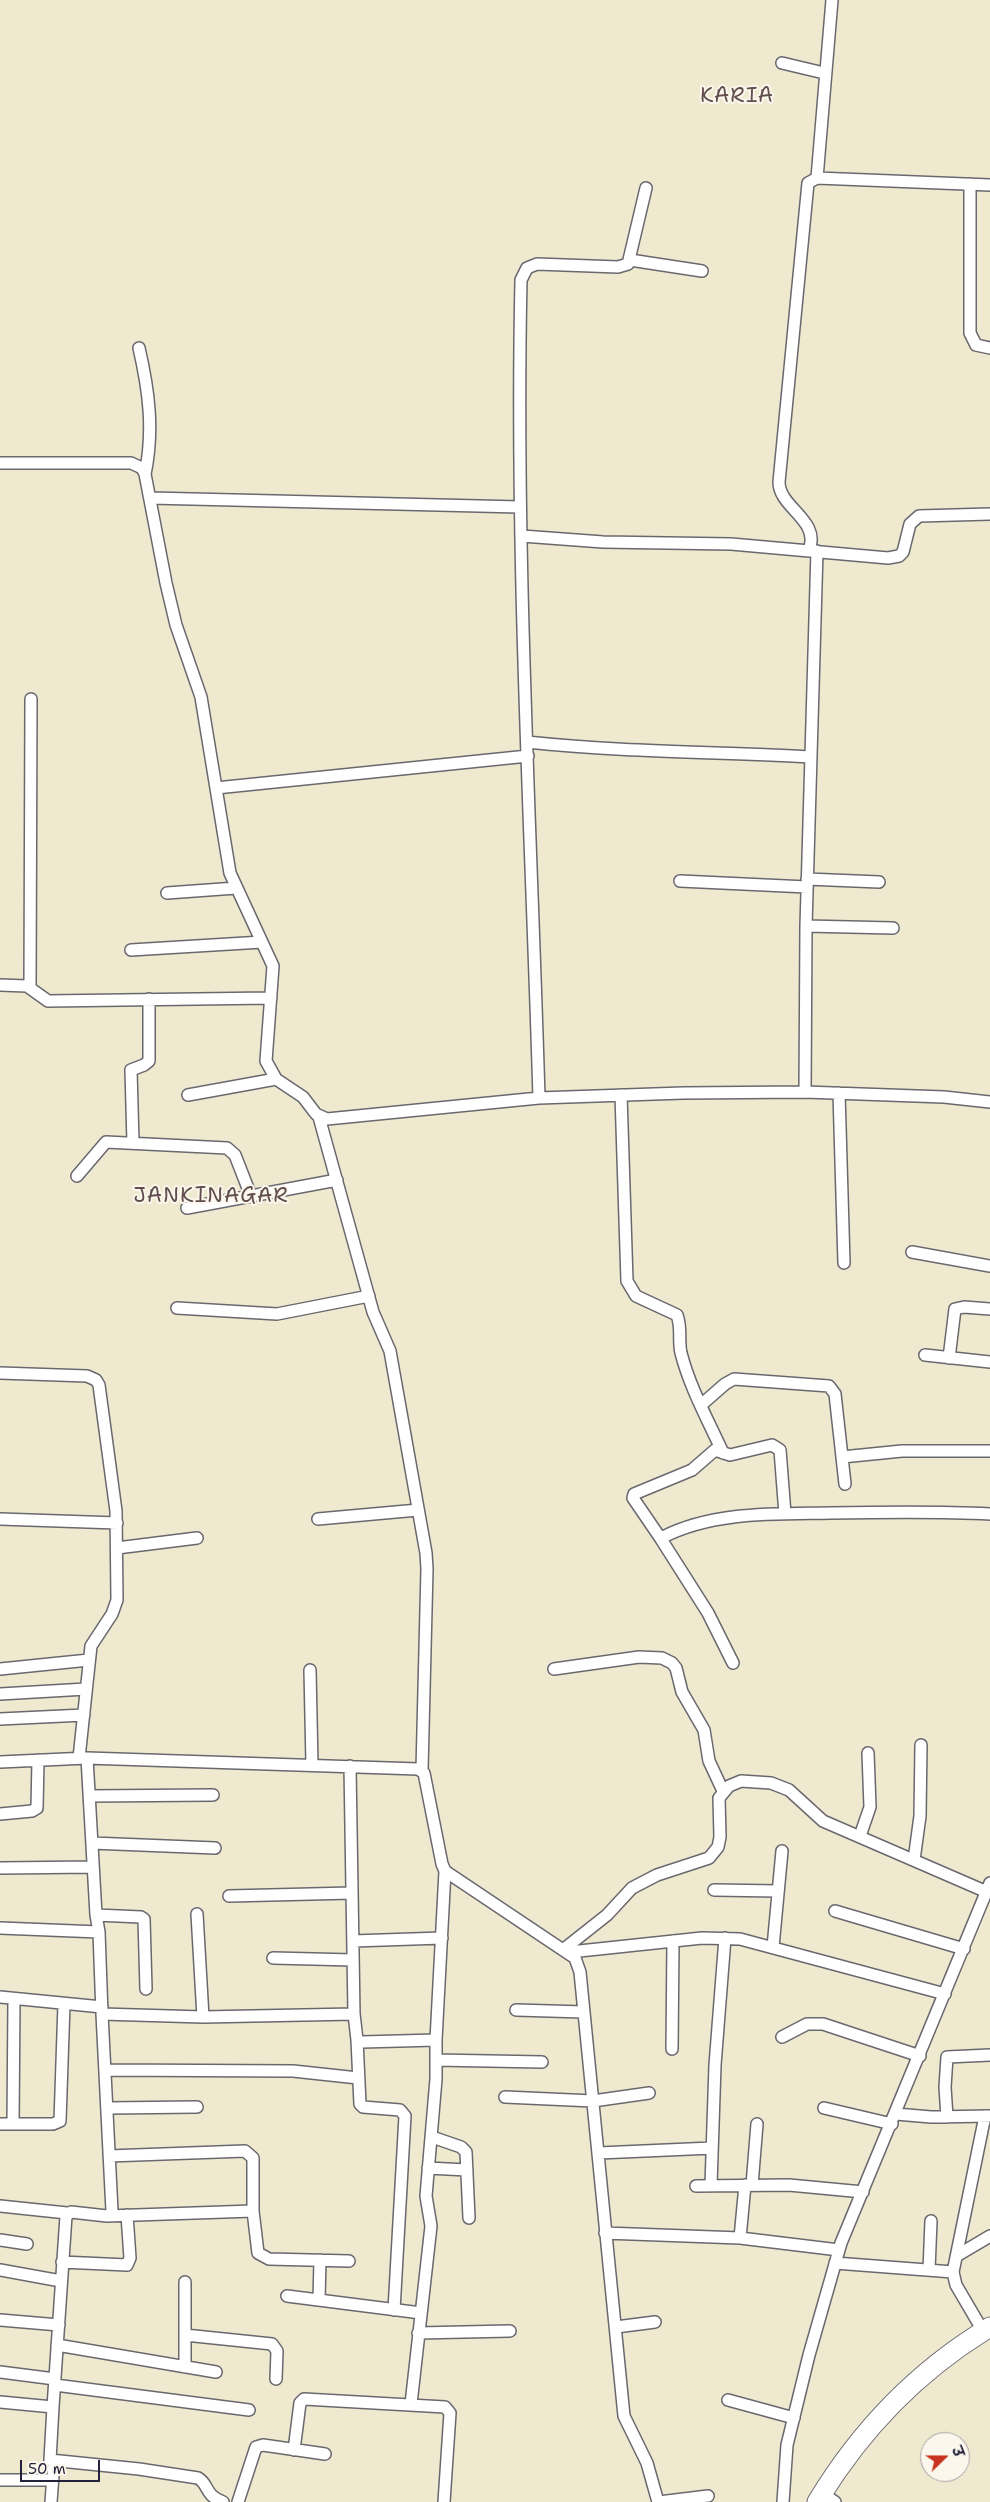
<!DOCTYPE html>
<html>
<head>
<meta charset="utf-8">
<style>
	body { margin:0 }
	#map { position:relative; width:990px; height:2502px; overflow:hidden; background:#efe9cf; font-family:"Shantell Sans","Playpen Sans Deva",sans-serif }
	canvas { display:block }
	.north { position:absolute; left:920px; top:2432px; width:50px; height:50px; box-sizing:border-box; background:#fbf7ec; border:1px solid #a4a2a5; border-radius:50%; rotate:68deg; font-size:14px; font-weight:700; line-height:20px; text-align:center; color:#22223b }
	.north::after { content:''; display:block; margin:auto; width:18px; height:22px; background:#c8321e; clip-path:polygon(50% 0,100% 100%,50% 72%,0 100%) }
	.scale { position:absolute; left:20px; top:2460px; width:80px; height:22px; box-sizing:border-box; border:2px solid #22223b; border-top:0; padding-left:6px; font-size:15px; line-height:18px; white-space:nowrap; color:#22223b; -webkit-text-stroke:4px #fbf7ec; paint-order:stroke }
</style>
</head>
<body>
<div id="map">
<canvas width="990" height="2502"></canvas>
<div class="north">उ</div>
<div class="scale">50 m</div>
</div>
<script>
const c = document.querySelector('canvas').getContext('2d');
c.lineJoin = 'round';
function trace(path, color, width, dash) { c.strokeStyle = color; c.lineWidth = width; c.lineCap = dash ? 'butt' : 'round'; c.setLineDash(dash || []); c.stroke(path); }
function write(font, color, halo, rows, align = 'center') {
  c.font = font + ' "Shantell Sans",sans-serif'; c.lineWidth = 4; c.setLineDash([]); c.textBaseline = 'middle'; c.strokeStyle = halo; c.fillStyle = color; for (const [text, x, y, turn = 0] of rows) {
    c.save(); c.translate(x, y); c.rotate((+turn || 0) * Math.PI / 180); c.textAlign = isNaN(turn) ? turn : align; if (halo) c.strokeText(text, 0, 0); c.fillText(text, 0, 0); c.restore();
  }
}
const minor = new Path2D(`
	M782 63 824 73
	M817 178 832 0
	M970 184V333L976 345 990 348
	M630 260 702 271
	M139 348C149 391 154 431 145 474
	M0 463H131L142 468 145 474 166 583 176 625 201 697 230 873 273 966 266 1061 276 1079 303 1097 316 1114 327 1119 539 1098 683 1093 805 1092 944 1097 990 1102
	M151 498 520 507
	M522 536 603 542 731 544 888 558 899 556 903 552 910 524 919 516 990 514
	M809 550C821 520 779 508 779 482L808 183 817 178 990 185
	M527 742C621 752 716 752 810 757
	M216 788 528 756
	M807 879 879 882
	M680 881 807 887
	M167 893 236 888
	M806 926 893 928
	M131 950 262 942
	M0 985 27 986 48 1001 271 998
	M30 988 31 699
	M805 1092 806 926 817 551
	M839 1093 844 1263
	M188 1095 276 1079
	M621 1095 627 1281 636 1296 677 1315C682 1328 678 1340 681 1353 690 1388 708 1420 723 1453
	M539 1098C531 825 515 553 521 280L527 268 537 264 618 267 628 264 646 188
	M319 1117 373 1312 390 1351 426 1553 427 1569 422 1770
	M133 1143 131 1070 144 1065 149 1061V999
	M77 1176 106 1142 227 1148 235 1155 251 1196
	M187 1208 337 1180
	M912 1252 990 1266
	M177 1308 277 1314 369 1296
	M925 1355 990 1362
	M949 1358 955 1309 964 1307 990 1309
	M0 1373 87 1376 96 1380 99 1385 116 1511 117 1600 112 1614 91 1646 79 1758
	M701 1405 725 1384 734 1379 829 1386 835 1394 845 1484
	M842 1457 902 1451H990
	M0 1519 117 1523
	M318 1519 418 1510
	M661 1539 633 1498 634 1494 692 1470 715 1450 730 1455 772 1445 780 1450 785 1514
	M117 1548 197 1538
	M733 1663 708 1613 661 1539 663 1537C714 1511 776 1514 831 1513 884 1512 937 1511 990 1514
	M0 1669 89 1660
	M554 1669 639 1657 662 1658 672 1663 676 1668 682 1692 704 1730 709 1761 723 1791
	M310 1670 312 1765
	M0 1694 86 1689
	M0 1719 84 1715
	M87 1758 418 1769 424 1773 442 1864 445 1871 575 1958 580 1972 624 2416 647 2463 658 2502
	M0 1762 87 1758 96 1915 99 1932 102 2014 203 2017 354 2014 357 2040 362 2042 436 2040
	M350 1766 354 2014
	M89 1796 213 1795
	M0 1814 32 1811 37 1808 38 1760
	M860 1836 870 1807 868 1753
	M92 1843 215 1848
	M914 1860 920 1816 921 1745
	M0 1868 93 1867
	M714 1890 778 1891
	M229 1896 352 1893
	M835 1911 964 1949
	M197 1914 203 2017
	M96 1915 141 1917 144 1919 146 1989
	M0 1928 99 1932
	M353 1941 442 1938
	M773 1947 782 1851
	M564 1949 607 1915 632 1888 657 1875 709 1858 718 1847 720 1837 719 1798 729 1786 741 1781 771 1783 789 1790 823 1821 987 1892
	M570 1952 702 1938 740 1939 945 1994
	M273 1958 353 1960
	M0 1997 102 2007
	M516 2010 584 2012
	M782 2037 807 2024H823L920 2056
	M357 2040 360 2104 363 2107 400 2110 405 2116 394 2310
	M672 2049 673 1941
	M436 2060 542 2062
	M105 2070 293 2071 358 2078
	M505 2097 593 2101 649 2093
	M107 2108 197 2107
	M824 2108 892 2124
	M896 2114 931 2117 990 2116
	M947 2117 945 2087 947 2057 990 2055
	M0 2124H53L60 2121 64 2004
	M13 2124 14 1999
	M432 2137 461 2147 466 2152 469 2218
	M599 2153 712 2148
	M109 2156 245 2151 253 2158V2211L258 2253 269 2259 349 2261
	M428 2168 467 2170
	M711 2185 715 2065 725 1938
	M752 2185 757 2124
	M696 2186 789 2185 863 2192
	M0 2206 67 2213
	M107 2216 253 2211
	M605 2233 740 2238 839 2250
	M740 2238 745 2185
	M0 2240 27 2244
	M958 2255 990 2236
	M62 2262 127 2265 130 2258 127 2215
	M835 2263 953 2272
	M0 2270 61 2281
	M929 2270 931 2221
	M185 2282V2367
	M287 2296 421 2313
	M319 2300 320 2260
	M0 2320 59 2325
	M616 2327 655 2322
	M983 2331 956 2285 953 2272 985 2116
	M418 2333 510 2331
	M185 2335 272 2344 277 2351 276 2379
	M57 2345 216 2372
	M0 2372 55 2379
	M55 2385 249 2410
	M728 2400 794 2418
	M0 2402 53 2407 66 2216 71 2212 107 2216 111 2214 112 2211 102 2014
	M411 2404 431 2226 426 2196 436 2079V2040L445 1871
	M53 2407 50 2460 139 2469 198 2478C209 2484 204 2495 223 2502
	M294 2450 300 2403 304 2399 445 2407 450 2413 444 2502
	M0 2480H53
	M822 2493 835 2502
	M51 2502 54 2462
	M238 2502 256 2447 263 2445 325 2454
	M659 2502 708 2496
	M783 2502 787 2445 809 2355 841 2243 990 1883`);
const primary = new Path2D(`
	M817 2502C861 2429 917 2371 990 2327`);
trace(minor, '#6a686f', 14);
trace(primary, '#6a686f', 21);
trace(minor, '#fff', 11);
trace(primary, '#fff', 19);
c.letterSpacing = '1px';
write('21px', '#614d4d', '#fbf7ec', [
	["KARIA",737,97],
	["JANKINAGAR",211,1197]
]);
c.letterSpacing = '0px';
</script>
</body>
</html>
